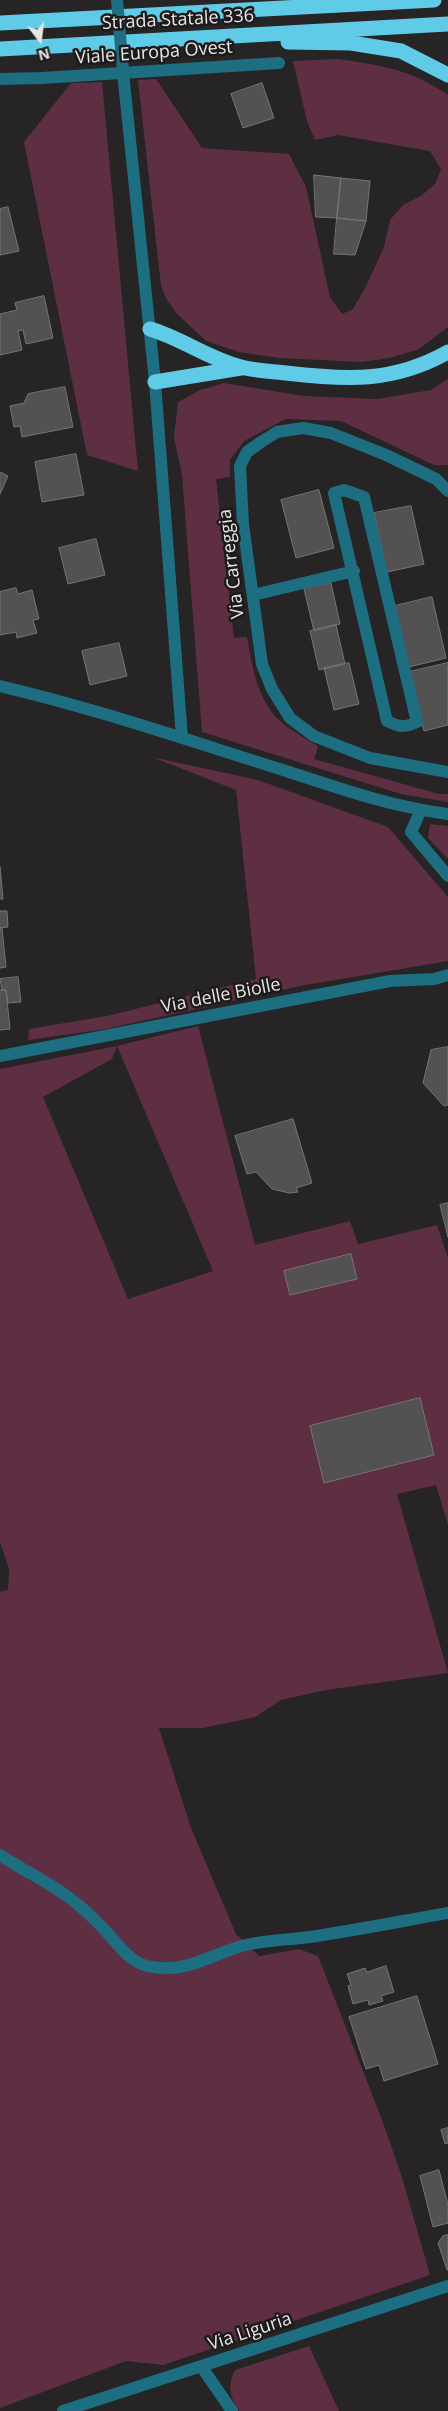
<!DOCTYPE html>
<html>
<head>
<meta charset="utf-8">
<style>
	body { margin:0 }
	#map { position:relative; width:448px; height:2411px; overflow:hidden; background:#262424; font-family:"Open Sans",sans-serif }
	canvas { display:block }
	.north { position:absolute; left:15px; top:15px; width:50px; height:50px; -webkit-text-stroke:4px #1d1a1b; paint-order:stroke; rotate:165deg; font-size:14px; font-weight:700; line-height:20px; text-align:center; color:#e7e6e6 }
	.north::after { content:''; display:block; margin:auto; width:18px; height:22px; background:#e7e6e6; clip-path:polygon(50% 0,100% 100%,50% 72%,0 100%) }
</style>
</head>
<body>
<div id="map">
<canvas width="448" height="2411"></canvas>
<div class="north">N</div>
</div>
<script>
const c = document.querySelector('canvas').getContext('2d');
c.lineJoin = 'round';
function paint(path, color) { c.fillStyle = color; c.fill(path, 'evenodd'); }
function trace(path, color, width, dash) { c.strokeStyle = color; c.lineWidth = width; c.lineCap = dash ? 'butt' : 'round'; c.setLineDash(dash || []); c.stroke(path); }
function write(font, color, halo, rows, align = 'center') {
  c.font = font + ' "Open Sans",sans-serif'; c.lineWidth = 5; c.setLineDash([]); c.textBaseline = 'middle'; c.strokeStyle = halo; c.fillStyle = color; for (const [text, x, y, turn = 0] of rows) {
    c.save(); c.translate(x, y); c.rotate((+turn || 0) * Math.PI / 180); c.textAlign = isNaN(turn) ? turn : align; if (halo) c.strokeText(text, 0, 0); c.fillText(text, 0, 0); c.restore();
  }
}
paint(new Path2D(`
	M338 59C380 65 413 70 448 95V327L419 349 390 358 361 362 279 358 239 352 206 341 177 314 166 298 161 286 138 80 156 79 202 148 289 154 306 187 330 297 342 314 353 309 365 288 384 247 390 220 403 205 421 196 435 184 441 169 430 151 338 135 315 140 307 121 293 61Z
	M102 82 138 471 87 455 24 142 71 83Z
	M448 379V465H434L341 421 286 419 244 441 230 460V477L216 479 234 638 247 637C252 665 257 699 279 720 290 730 305 738 318 746L314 759 439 794H448V802L401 794 202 732 182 475 174 437 178 402 200 390 224 383 304 396 377 399 431 390Z
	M152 757 258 780 388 827 448 897V961L300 986 106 1029 28 1040 29 1029 107 1016 256 979 236 790Z
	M430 824 448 826V859L428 838Z
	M198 1026 255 1245 350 1221 358 1244 437 1225 448 1258V1525L436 1485 397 1494 448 1673 326 1690 281 1700 255 1717 203 1728H159L191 1828 236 1934 259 1956 299 1949 318 1956 381 2117 401 2174 430 2275 163 2365 126 2361 0 2408V1592L8 1590 9 1569 0 1542V1069L117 1046ZM117 1046 213 1271 128 1299 43 1097 112 1059Z
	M309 2346 339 2411H239C230 2397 227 2386 235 2370Z`), '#5e2f42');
const building = new Path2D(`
	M262 83 274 118 243 128 231 94Z
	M314 175 341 178 337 218 316 217Z
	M341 178 370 181 366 221 337 218Z
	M8 207 19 251 0 255V209Z
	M337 218 366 221 355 255 334 254Z
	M44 296 53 338 26 344 23 330 18 331 22 350 0 355V314L17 310 15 303Z
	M65 387 73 427 22 437 20 426 14 427 10 406 24 403 28 394Z
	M76 454 84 495 42 502 35 462Z
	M0 472 8 476 0 494Z
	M319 490 334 548 296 558 281 500Z
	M411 506 424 564 387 572 374 513Z
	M96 539 105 575 68 584 59 548Z
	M331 583 340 624 314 631 304 589Z
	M16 588 18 594 32 590 39 619 33 620 37 633 17 638 16 632 0 635V592Z
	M432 597 446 658 409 667 395 606Z
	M336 625 345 664 319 670 310 631Z
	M119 643 127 676 90 685 82 651Z
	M349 663 359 704 334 710 324 668Z
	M448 663V725L424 731 409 672Z
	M0 867 3 899H0Z
	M0 911H7L8 927 0 928Z
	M0 928H2L6 967 0 968Z
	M18 977 21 1002 8 1003 6 990H2L0 979Z
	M0 990H6L10 1029 0 1030Z
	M448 1047V1105L444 1106 423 1083 431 1050Z
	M293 1119 312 1183 296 1188 298 1192 289 1193 272 1189 256 1172 247 1174 235 1136Z
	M448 1203V1237L440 1205Z
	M351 1254 357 1279 290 1295 284 1271Z
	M420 1398 434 1455 324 1483 310 1426Z
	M386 1966 394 1992 381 1996 383 2001 369 2005 368 2000 353 2004 348 1986 351 1985 347 1974 365 1968 367 1972Z
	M417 1996 438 2064 384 2081 379 2065 366 2069 349 2017Z
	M448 2128V2143L445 2144 441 2130Z
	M439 2170 448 2205V2223L433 2227 420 2176Z
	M448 2235V2270H447L438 2243 443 2236Z`);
paint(building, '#535151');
trace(building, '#777475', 1);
trace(new Path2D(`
	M0 79 42 78 279 63
	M124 82 155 382 182 738
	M344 490 364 497 417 722C405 728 399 727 387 721L334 493Z
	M448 491 436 479 386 455 331 433 303 428 277 432 261 442 247 452 240 466 243 524 262 664 272 689 290 718 314 736 370 758 448 772
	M253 595 354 571
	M0 686C94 708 187 740 280 769 335 787 391 807 448 814
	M421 810 411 832 448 876
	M0 1056 390 981 434 979 448 975
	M0 1855C19 1868 39 1877 58 1890 79 1903 96 1920 112 1938 121 1949 132 1962 147 1966 184 1975 209 1955 242 1946 263 1940 288 1940 310 1937 356 1930 402 1921 448 1913
	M201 2366 232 2411
	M63 2411 448 2286`), '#1d6e81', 12);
trace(new Path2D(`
	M0 23 434 0
	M288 42 351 43 401 51 448 75
	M0 49 448 24
	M150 329C181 338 209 359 241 367 255 371 271 371 286 373 347 380 393 383 448 352
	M155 382 241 368`), '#5fcbe7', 15);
trace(new Path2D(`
	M117 0 124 82`), '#1d6e81', 12);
write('18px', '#e7e6e6', '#1d1a1b', [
	["Strada Statale 336",178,20,-3],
	["Viale Europa Ovest",154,53,-4],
	["Via Carreggia",232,564,-97],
	["Via delle Biolle",221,996,-11],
	["Via Liguria",250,2332,-18]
]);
</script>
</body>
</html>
